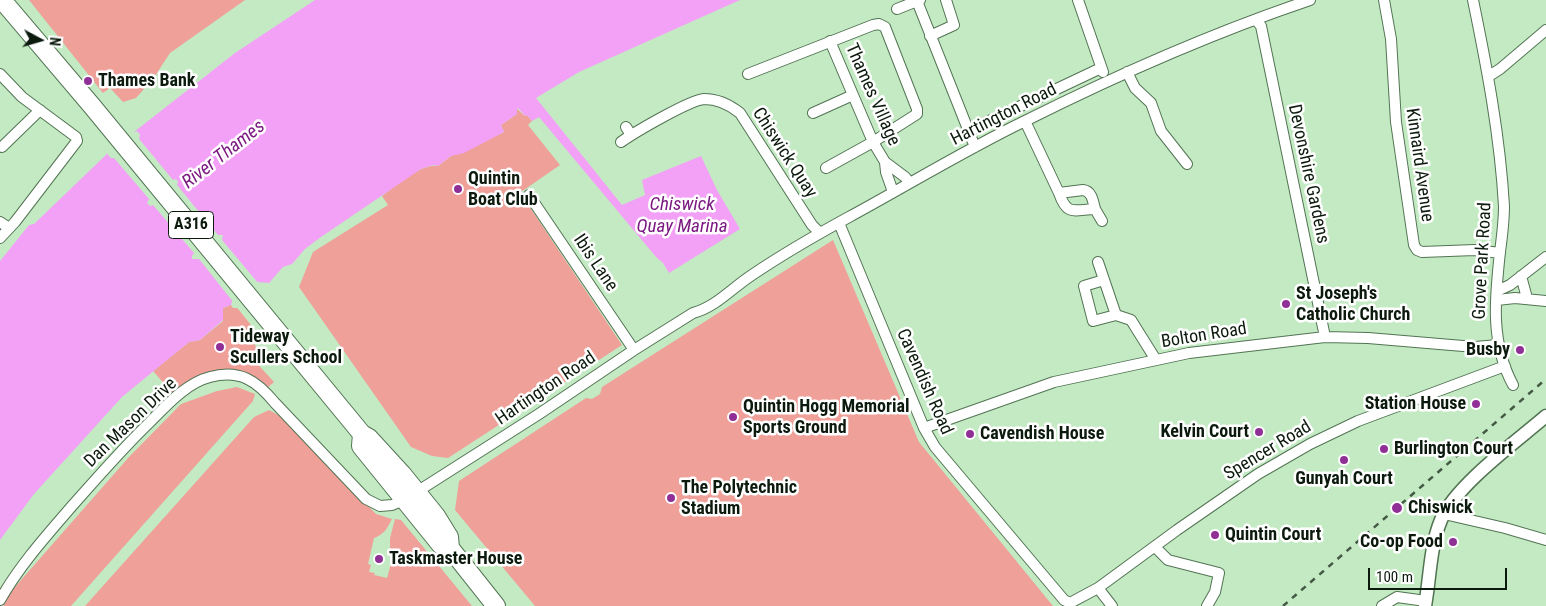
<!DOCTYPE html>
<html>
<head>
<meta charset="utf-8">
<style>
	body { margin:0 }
	#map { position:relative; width:1546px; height:606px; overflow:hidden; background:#c4eac4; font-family:"Roboto Condensed",sans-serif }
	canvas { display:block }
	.north { position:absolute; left:15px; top:15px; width:50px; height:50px; -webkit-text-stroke:4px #fff; paint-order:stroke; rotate:96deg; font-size:14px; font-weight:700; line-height:20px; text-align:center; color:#0c1a0d }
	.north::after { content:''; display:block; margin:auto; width:18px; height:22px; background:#0c1a0d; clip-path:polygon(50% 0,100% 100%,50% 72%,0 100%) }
	.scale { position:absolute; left:1368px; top:568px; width:139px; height:22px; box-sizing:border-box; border:2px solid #0c1a0d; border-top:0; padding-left:6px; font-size:15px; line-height:18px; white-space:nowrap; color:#0c1a0d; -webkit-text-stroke:4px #fff; paint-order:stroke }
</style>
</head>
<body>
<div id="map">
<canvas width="1546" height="606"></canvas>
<div class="north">N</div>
<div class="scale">100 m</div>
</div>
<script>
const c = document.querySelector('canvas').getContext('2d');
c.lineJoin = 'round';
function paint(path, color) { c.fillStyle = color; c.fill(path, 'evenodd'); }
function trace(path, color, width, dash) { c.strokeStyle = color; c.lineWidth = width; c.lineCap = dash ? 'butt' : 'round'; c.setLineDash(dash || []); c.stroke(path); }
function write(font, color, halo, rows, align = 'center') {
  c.font = font + ' "Roboto Condensed",sans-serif'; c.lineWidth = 5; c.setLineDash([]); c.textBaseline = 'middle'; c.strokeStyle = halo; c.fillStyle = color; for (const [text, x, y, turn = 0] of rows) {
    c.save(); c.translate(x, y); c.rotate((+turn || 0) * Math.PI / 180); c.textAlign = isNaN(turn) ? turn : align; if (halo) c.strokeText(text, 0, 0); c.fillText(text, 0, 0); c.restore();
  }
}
paint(new Path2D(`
	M29 0H245L170 53 153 79 136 98 123 102 110 88 103 93Z
	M516 108 525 116 527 115 532 121 528 125 560 165 521 192 531 209 622 345 448 458 432 456 411 447 299 287 313 252 388 205 382 196C396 186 420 163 438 166L451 156 504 132 501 125 517 114Z
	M833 240 919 442 1053 606H535L455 510 459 481 586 398 592 399 600 394 602 387Z
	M231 305 233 308H237L239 310 254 329 248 336 260 352 253 359 274 382 267 388 232 374 174 395 153 371 189 342 200 340 223 321V308Z
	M237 387 255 394 253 401 71 606H3L7 596 129 457 181 404 217 391Z
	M269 410 280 416 376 514 392 519C387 528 385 534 374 538L368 564 371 565 369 572 375 573 374 575 387 578 394 553 390 548V538L395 519 401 520 472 606H85L254 417Z`), '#eea099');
paint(new Path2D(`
	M315 0H740L579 72 536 98 622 205 645 195 642 180 701 156 717 190 740 229 669 273 663 263 656 257 539 117 532 121 527 115 525 116 519 109 517 108V114L501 125 504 132 464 153 451 156 438 166 433 165 421 169 321 237 305 249 292 264 283 267 269 283 258 282 232 301 231 305 223 308V320L200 340 189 342 122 397 34 494 0 540V261L29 225 34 224 109 152 108 155 114 158 139 138 140 134 134 132 235 53Z`), '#f3a1f6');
paint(new Path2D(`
	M132 130 134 132 137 131 140 135 139 138 140 140 173 180 175 179 178 181 177 185 218 235H223L222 240 259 284 234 303 199 259H192V256L194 253 153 205 150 206 147 203 149 199 114 158H111L108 155V150H111V155H113L137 139V135L133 134Z`), '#c4eac4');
const minor = new Path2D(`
	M920 0 917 1 975 147
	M1078 0 1103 72
	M1384 0 1391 39 1396 122 1414 245 1417 250 1422 252 1475 250 1500 253
	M1473 0C1487 68 1500 136 1504 206 1504 222 1502 237 1500 252 1495 298 1490 342 1513 385
	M897 9 917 1
	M1256 20 1261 26 1325 337
	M930 36 954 25 946 0
	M830 41 873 142 885 162
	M1127 72 1135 88 1151 103 1161 131 1187 164
	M0 74 22 97 76 137 77 141 15 222 0 238
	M748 74 873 25 879 24 885 27 917 109V114L873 142 826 168
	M1489 76 1500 69 1546 30
	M813 113 853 95
	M1025 121 1059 193
	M626 127 631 135
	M968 131 1101 68
	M621 142C635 132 690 100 704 99 718 99 730 105 740 113L812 225 820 233
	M2 147 40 110
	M1083 190C1092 191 1093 201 1095 209 1073 210 1067 216 1059 193Z
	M893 192 886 172 885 162 905 177 910 183
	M529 195 634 350
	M1095 209 1102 221
	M0 222 9 228
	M839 223 924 428 935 447 1064 600 1070 603 1098 588 1177 530 1258 474 1310 444 1358 421 1505 366
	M1098 262 1116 315 1131 320 1156 360
	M1521 276 1527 298
	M1104 280 1084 286 1093 321 1116 315
	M1497 291 1510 285 1546 257
	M1497 300 1515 298 1546 301
	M924 428 1054 382 1189 353 1325 337 1368 338 1475 347 1498 345
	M1444 514 1505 528 1546 540
	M1155 547 1168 560 1219 573 1215 592 1207 606
	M1098 588 1112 606
	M0 600C20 565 46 536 72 506 97 478 122 449 149 423 166 406 186 383 210 377 240 369 257 381 275 403L366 499 380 506 392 505 404 500 539 414 634 350 693 313C716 307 732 288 752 275 783 254 816 235 849 217 908 185 965 150 1025 121 1117 75 1212 33 1310 0
	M1382 606 1397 597 1426 601`);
const tertiary = new Path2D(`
	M1425 606C1430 578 1430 546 1441 520 1455 486 1517 441 1546 416`);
const trunk = new Path2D(`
	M2 0 92 106 362 434 369 438 402 474 436 516 449 537 450 548 496 606
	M362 434 361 446 441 545 450 548`);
trace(minor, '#527453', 12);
trace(tertiary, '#527453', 15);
trace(trunk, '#527453', 20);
trace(minor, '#fff', 10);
trace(tertiary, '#fff', 12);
trace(trunk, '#fff', 18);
trace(new Path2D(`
	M1283 606 1546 379`), '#445944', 2.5, [6, 6]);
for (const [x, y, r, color] of [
	[88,81,5,"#902f96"],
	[458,189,5,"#902f96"],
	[1286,304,5,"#902f96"],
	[220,347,5,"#902f96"],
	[1520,350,5,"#902f96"],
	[1476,404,5,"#902f96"],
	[733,417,5,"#902f96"],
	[1259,432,5,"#902f96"],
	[970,434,5,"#902f96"],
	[1384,449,5,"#902f96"],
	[1344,460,5,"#902f96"],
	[671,498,5,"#902f96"],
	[1397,508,6,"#902f96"],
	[1215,535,5,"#902f96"],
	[1453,542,5,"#902f96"],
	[379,559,5,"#902f96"]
]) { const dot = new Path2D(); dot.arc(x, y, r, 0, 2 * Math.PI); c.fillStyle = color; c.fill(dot); trace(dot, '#fff', 2); }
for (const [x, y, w] of [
	[191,225,45]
]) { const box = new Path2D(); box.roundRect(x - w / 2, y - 13.5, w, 27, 4); c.fillStyle = '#fff'; c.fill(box); trace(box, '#0c1a0d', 1); }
write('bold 16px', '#0c1a0d', null, [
	["A316",191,225]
]);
write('bold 18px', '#0c1a0d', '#fff', [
	["Thames Bank",98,81],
	["Quintin",468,179],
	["Boat Club",468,200],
	["St Joseph's",1296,294],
	["Catholic Church",1296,315],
	["Tideway",230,337],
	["Scullers School",230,358],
	["Busby",1510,350,"right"],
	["Station House",1466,404,"right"],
	["Quintin Hogg Memorial",743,407],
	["Sports Ground",743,428],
	["Kelvin Court",1249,432,"right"],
	["Cavendish House",980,434],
	["Burlington Court",1394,449],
	["Gunyah Court",1344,479,"center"],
	["The Polytechnic",681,488],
	["Stadium",681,509],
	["Chiswick",1408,508],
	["Quintin Court",1225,535],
	["Co-op Food",1443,542,"right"],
	["Taskmaster House",389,559]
], 'left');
write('18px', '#0c1a0d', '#fff', [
	["Thames Village",872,95,66],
	["Hartington Road",1004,115,-27],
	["Chiswick Quay",784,153,57],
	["Kinnaird Avenue",1419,165,82],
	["Devonshire Gardens",1308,174,78],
	["Grove Park Road",1483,261,-87],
	["Ibis Lane",595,263,56],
	["Bolton Road",1204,336,-9],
	["Cavendish Road",924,382,66],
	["Hartington Road",546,389,-34],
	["Dan Mason Drive",131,423,-44],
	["Spencer Road",1268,451,-31]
]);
write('italic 19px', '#7b1a81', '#fff', [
	["River Thames",224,155,-38],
	["Chiswick",682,205],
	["Quay Marina",682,227]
]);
</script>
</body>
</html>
